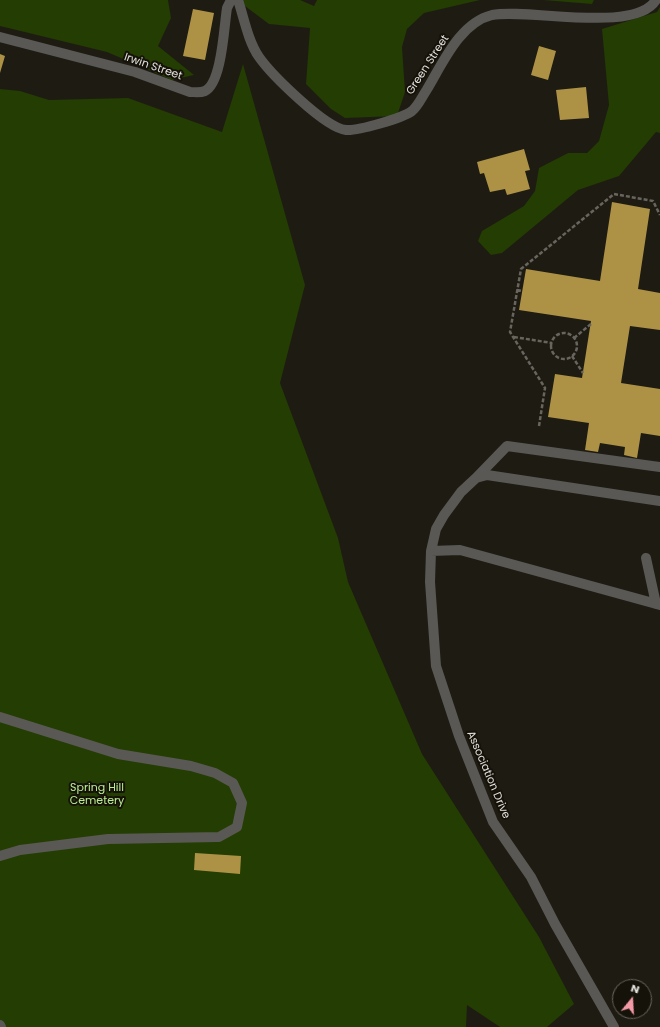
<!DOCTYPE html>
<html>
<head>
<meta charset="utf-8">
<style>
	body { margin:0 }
	#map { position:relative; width:660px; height:1027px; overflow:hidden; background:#1e1b13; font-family:Poppins,sans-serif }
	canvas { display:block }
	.north { position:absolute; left:612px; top:979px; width:40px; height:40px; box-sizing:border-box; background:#15120a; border:1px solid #68655e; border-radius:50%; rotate:18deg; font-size:11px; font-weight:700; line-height:16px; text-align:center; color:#e4e2dd }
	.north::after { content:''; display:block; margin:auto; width:14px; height:18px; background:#f49aa6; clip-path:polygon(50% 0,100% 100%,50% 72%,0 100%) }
</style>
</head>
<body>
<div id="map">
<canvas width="660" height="1027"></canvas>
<div class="north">N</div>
</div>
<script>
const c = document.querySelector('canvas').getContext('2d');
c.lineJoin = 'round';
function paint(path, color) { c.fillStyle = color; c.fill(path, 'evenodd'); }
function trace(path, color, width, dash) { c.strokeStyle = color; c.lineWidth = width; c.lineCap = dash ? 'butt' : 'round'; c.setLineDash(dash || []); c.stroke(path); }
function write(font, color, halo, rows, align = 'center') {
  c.font = font + ' Poppins,sans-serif'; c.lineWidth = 4; c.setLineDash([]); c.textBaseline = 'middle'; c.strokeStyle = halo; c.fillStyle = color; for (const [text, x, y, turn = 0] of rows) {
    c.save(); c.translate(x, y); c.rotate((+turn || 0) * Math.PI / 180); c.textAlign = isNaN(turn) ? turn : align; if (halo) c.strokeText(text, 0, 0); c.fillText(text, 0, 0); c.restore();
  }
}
paint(new Path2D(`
	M0 0H168L171 18 158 46 194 75 172 80 107 52 0 26Z
	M237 0H300L314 6 317 0H480L424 13 407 29 402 47 405 92 397 116 345 118 331 109 306 84 310 28 269 24Z
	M543 0H594L592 4Z
	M660 7V133L656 132 619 176 578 190 502 253 491 255 478 241 482 231 524 206 535 191 539 168 568 153H587L599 141 609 105 602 29 657 12Z
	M243 64 305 285 280 383 338 538 348 582 422 754 539 937 574 1004 547 1027H500L467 1005 466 1027H0V89L20 91 49 100 128 98 222 132Z`), '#233d02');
paint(new Path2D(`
	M193 9 214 13 205 60 183 56Z
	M539 46 556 51 548 80 531 75Z
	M0 54 5 56 0 73Z
	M586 87 589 118 560 120 556 90Z
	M524 149 530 170 525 171 530 189 507 195 505 189 490 192 484 173 480 174 477 162Z
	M612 202 650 209 638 289 660 293V330L630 326 621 383 660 389V436L641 433 637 458 624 455 625 447 600 443 598 452 585 450 589 423 548 417 555 374 582 378 591 321 519 310 526 269 600 281Z
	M195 853 241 856 240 874 194 870Z`), '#ad9246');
trace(new Path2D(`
	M517 290 522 291
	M551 346a13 13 0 1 1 26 0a13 13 0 1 1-26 0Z
	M514 337 552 343
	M574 338 591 324
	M572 356 583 373
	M539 426 545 388 510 332 521 269 614 194 653 201 660 215`), '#68655e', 2.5, [4, 2]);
trace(new Path2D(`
	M238 0C244 18 248 41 259 57 271 74 325 128 346 130 358 131 403 118 412 111 418 106 422 97 426 91 442 65 459 23 492 15 529 8 635 34 656 0
	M0 37 135 72 190 92C195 92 200 93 205 91 222 83 224 26 227 8L231 0
	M476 478 507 446 660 467
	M431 551 460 550 471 553 660 605
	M646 558 656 604
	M0 717 118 754 191 766 215 773 233 783 242 803 237 827 219 837 108 839 20 850 0 856
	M0 1025 1 1027
	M614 1027 555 924 531 877 493 822 459 736 436 666 430 582 431 551 436 529 444 515 461 492 476 478 487 475 660 501`), '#595854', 10);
write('11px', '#e4e2dd', '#15120a', [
	["Green Street",428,65,-57],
	["Irwin Street",153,67,19],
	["Association Drive",488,775,67]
]);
write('11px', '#b9ec8f', '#15120a', [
	["Spring Hill",97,788],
	["Cemetery",97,801]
]);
</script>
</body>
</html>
